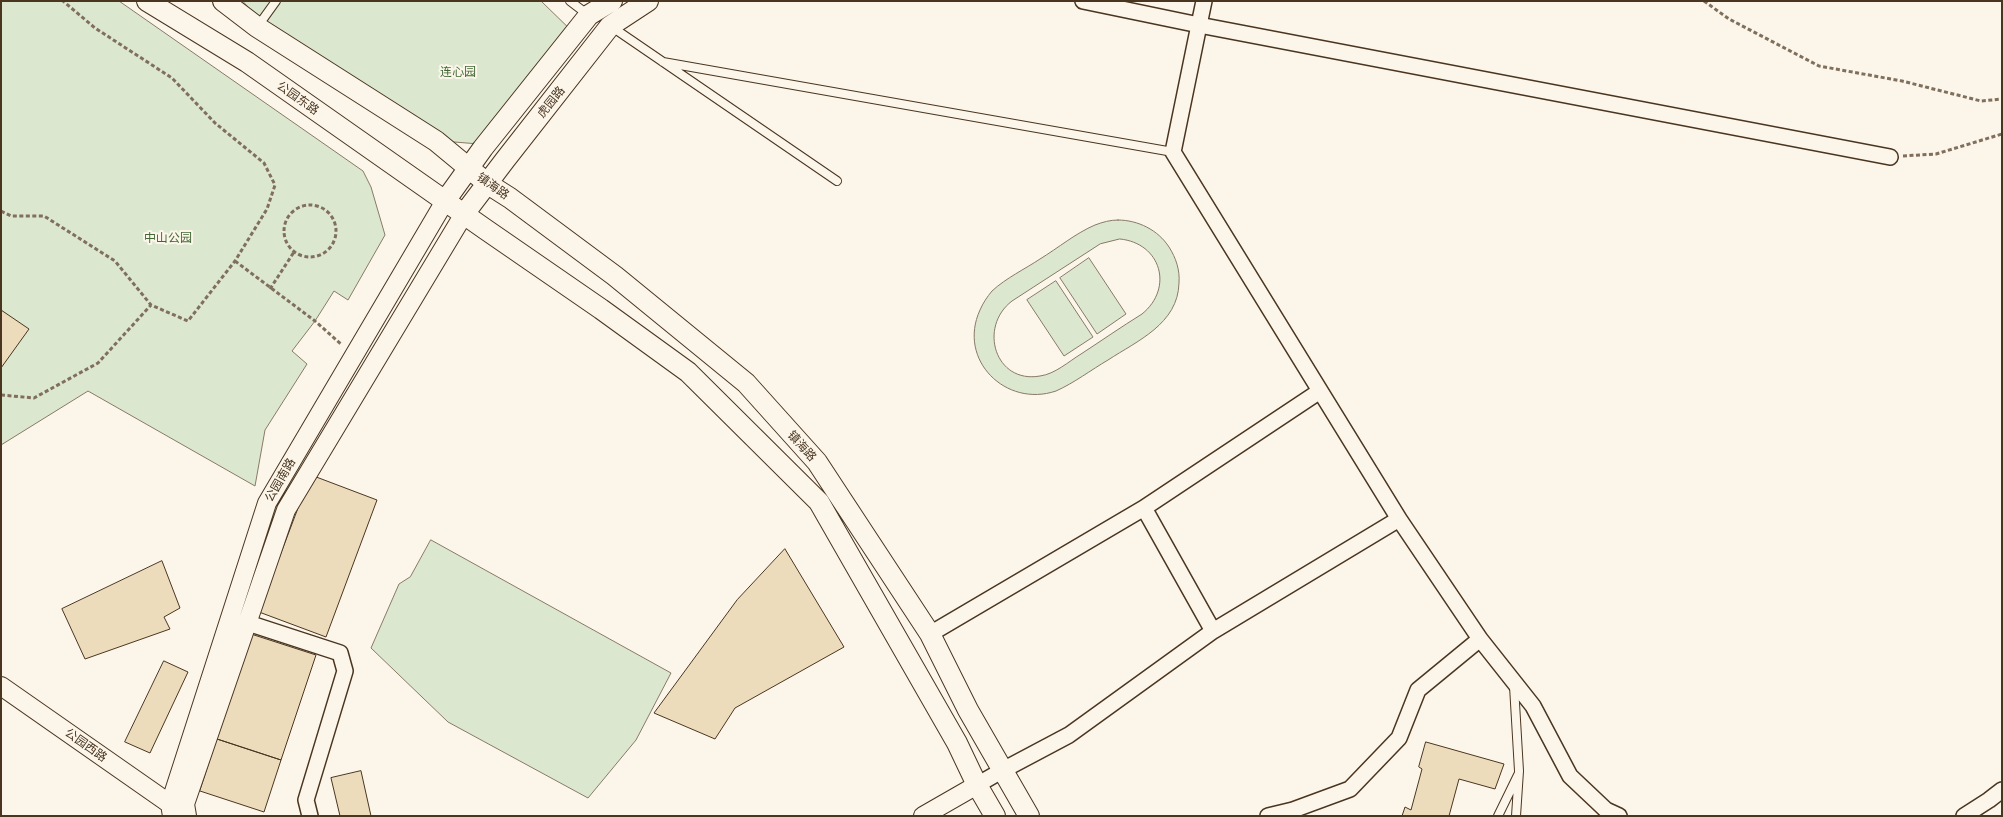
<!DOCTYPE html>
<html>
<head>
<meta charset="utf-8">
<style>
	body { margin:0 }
	#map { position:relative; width:2003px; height:817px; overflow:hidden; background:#fbf6e9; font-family:Ubuntu,sans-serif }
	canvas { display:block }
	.frame { position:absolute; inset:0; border:2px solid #4a3520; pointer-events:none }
</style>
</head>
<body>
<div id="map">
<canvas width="2003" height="817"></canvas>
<div class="frame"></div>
</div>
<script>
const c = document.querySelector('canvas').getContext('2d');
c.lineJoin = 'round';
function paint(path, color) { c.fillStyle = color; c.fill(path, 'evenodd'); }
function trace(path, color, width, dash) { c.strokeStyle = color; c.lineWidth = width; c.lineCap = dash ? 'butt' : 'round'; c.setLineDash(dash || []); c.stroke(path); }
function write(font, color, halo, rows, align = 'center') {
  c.font = font + ' Ubuntu,"Noto Sans SC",sans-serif'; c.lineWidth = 4; c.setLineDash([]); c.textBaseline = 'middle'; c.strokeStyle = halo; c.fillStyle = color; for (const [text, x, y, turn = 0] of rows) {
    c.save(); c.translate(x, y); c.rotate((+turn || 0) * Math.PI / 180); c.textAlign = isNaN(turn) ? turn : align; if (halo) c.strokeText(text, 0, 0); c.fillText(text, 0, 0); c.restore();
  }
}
const green = new Path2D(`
	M1 1H119L363 171 371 187 385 235 348 300 334 291 315 321 292 351 307 364 265 430 255 486 88 391 1 445Z
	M243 1H541L577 36 491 145 430 140 259 19Z
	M1118 220C1138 220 1158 230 1169 247 1176 258 1180 270 1179 283 1178 324 1137 341 1108 360 1091 370 1074 383 1056 391 1006 408 957 360 980 310 983 303 987 297 992 291 1006 278 1025 269 1040 259 1058 248 1076 233 1095 225 1103 222 1110 220 1118 220ZM1120 239C1161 243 1174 288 1142 314 1121 327 1101 341 1081 354 1068 362 1055 374 1040 376 995 384 978 327 1012 301L1100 244Z
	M1089 258 1126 314 1097 334 1060 278Z
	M1056 281 1093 337 1064 356 1027 300Z
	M431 540 671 673 636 740 588 798 448 722 371 648 399 584 410 577Z`);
paint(green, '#dce7d0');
trace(green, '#887966', 1);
const building = new Path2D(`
	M1 310 29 329 1 368Z
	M311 475 377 500 326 637 259 612Z
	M785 549 844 647 735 708 715 739 654 713 737 600Z
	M162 561 180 608 164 617 170 629 85 659 62 609Z
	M251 634 316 655 281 760 217 739Z
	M164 661 188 672 150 753 125 742Z
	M217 739 281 760 264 812 200 791Z
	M1426 742 1504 764 1495 789 1459 779 1449 816H1402L1405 807 1411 810 1422 769 1419 767Z
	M361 771 371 816H340L331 778Z`);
paint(building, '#ecdcbc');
trace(building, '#4a3520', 1);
const service = new Path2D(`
	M570 1 587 14
	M258 26 276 1
	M612 27 837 181
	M663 62 1173 152
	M1514 686 1519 771 1516 816
	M1498 816 1518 775`);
const minor = new Path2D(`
	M1083 1 1199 25 1204 1
	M1144 508 1320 391
	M1399 519 1173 152 1199 25 1890 157
	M248 623 340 653 345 671 306 800 310 816
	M1213 631 1399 519 1480 639
	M930 634 1144 508 1213 631 1069 735 1003 770 977 785
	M1268 816 1293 810 1350 789 1399 738 1418 690 1480 639 1533 706 1570 776 1606 810 1619 816
	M1964 816 1989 800 2002 790`);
const tertiary = new Path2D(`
	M1 686 170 804
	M172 816 170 804 267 503 445 201
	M187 816 185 804 286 510 464 214
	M923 816 977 785`);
const secondary = new Path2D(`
	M147 1 247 62 485 229 601 309 688 372 819 502 957 743 977 785 995 816
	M223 1 257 27 436 141 488 184 510 198 615 276 746 383 817 462 930 634 968 710 1029 816
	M445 201 483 148 589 15 612 1
	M464 214 505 160 610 26 648 1`);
trace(service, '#4a3520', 10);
trace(minor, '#4a3520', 18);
trace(tertiary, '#4a3520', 20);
trace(secondary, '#4a3520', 22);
trace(new Path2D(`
	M1704 1 1729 19 1819 66 1902 81 1981 101 2002 99
	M1903 156 1936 154 2002 134
	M284 231a26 26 0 1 1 52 0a26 26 0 1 1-52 0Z
	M1 211 11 216H44L115 261 151 305 188 321 235 261 267 209 275 185 264 163 215 123 172 78 95 28 63 1
	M235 261 315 321 342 345
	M270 289 294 252
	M1 395 34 398 98 363 151 305`), '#7f6f5c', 3, [4, 2.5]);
trace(service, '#fbf6e9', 8);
trace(minor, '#fbf6e9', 15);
trace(tertiary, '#fbf6e9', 18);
trace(secondary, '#fbf6e9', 20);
write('12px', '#436837', '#fbf6e9', [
	["连心园",458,72],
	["中山公园",168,238]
]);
write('12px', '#4a3520', '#fbf6e9', [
	["公园东路",298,98,35],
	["虎园路",551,102,-51],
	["镇海路",493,186,35],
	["镇海路",802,446,48],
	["公园南路",280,480,-60],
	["公园西路",86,745,35]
]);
</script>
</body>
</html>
